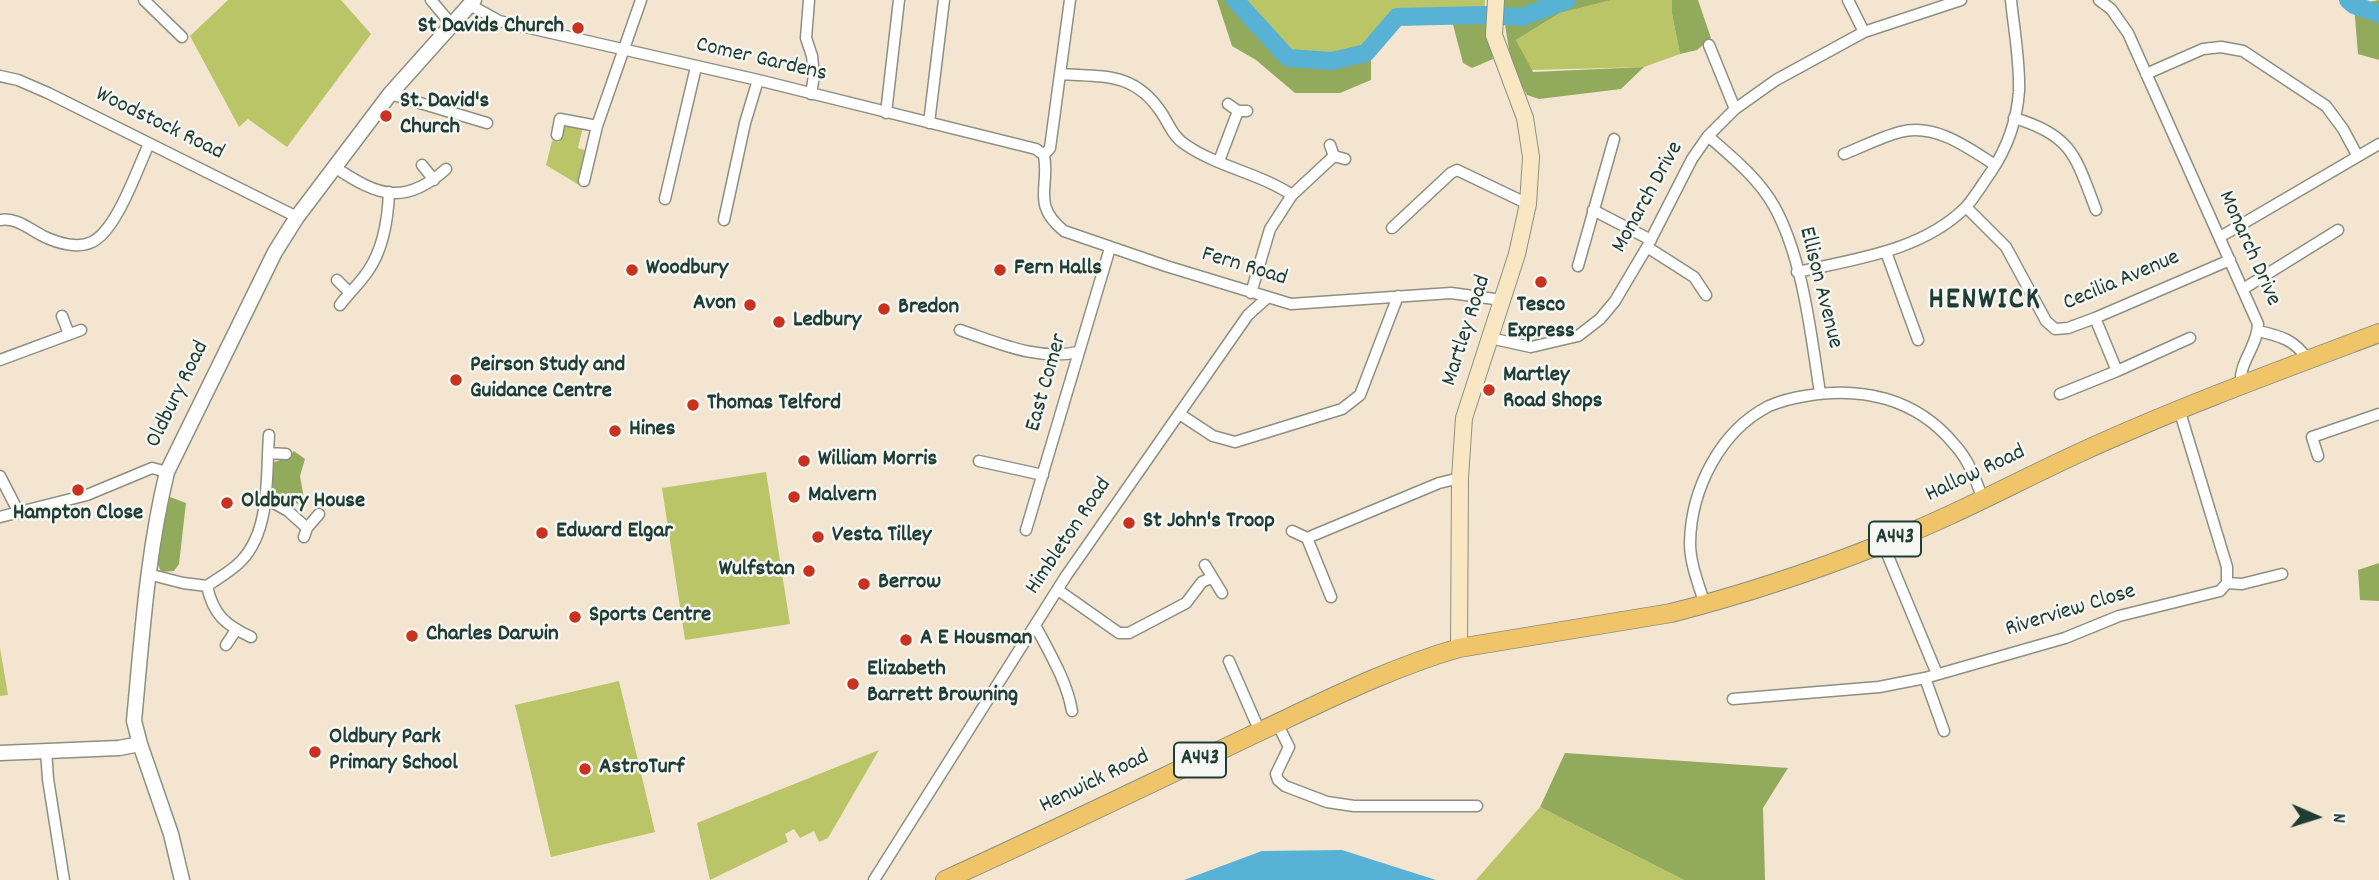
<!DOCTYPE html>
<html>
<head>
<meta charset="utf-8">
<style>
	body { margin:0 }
	#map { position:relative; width:2379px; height:880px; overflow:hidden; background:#f4e5d0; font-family:Dekko,sans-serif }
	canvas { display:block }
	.north { position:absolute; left:2281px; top:782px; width:70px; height:70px; -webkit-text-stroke:5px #f6f6f2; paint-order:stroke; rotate:93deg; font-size:19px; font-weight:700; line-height:28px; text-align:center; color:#1f3d34 }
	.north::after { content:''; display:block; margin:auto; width:24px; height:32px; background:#1f3d34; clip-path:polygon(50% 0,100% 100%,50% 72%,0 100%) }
</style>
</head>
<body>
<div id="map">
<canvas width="2379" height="880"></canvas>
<div class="north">N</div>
</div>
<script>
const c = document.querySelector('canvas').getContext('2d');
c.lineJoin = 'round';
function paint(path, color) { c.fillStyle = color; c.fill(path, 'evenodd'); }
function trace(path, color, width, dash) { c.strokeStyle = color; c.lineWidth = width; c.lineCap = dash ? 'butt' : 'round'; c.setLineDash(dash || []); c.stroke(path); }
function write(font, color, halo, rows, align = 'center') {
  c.font = font + ' Dekko,sans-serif'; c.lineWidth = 5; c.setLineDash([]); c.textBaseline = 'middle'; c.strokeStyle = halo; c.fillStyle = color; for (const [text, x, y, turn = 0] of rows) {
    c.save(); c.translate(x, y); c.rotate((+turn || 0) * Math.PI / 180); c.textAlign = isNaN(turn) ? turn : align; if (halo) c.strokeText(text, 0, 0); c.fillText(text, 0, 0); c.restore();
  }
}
paint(new Path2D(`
	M228 0H341L371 34 287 147 248 119 239 127 190 36Z
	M1235 0H1485L1484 15 1397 17 1366 53 1332 61 1288 58Z
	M1612 0H1672V14L1680 54 1644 67 1531 70 1516 40 1560 13Z
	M566 123 583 127 578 148 588 151 579 185 546 165 552 141 559 142 562 126Z
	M766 472 790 624 685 640 662 488Z
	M0 648 8 695 0 696Z
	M619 681 655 832 551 857 515 705Z
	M879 750 828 838 819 842 814 831 800 838 794 829 785 834 788 842 710 880 697 823Z
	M1540 807 1684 880H1476Z`), '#b9c567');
paint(new Path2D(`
	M1217 0H1235L1288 58 1332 61 1365 53 1371 45V80L1340 93H1295L1256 60 1232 46Z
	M1501 0H1612L1560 13 1516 40 1533 72 1644 67 1621 89 1539 99 1527 95 1512 68Z
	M1672 0H1698L1711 38 1697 50 1680 54 1672 14Z
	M2379 0V60L2358 54 2354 5Z
	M1484 15 1493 59 1472 68 1463 63 1451 17Z
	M294 451 305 459 300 476 304 499 300 504C270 500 271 489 272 463L288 457Z
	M170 497 186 503 179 564 174 571 161 572 156 559Z
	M2379 563V601L2360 600 2358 570Z
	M1565 753 1788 768 1763 808 1765 880H1684L1540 807Z`), '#92aa5c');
paint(new Path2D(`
	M1342 850 1436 880H1184L1262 851Z`), '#58b2d6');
trace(new Path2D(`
	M1235 0 1288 58 1332 61 1366 53 1397 17 1484 15 1522 17 1567 0
	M2348 0 2354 5 2379 14`), '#58b2d6', 18);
const minor = new Path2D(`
	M144 0 182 37
	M431 0 452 25
	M809 0 806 38 812 56 814 76 811 94
	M1848 0 1864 32
	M2099 0 2111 9 2128 33 2258 324C2258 346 2238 363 2241 385
	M470 5 499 21 758 80 1036 149 1044 155
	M1709 45 1735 109
	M1061 74C1104 77 1134 72 1161 112 1169 124 1173 137 1186 145 1218 167 1259 173 1292 195
	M2146 74 2203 49 2221 47 2243 51 2326 106 2343 129 2357 155
	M0 76 18 80 48 93 297 217
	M390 94 487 123
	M1228 104 1238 111H1247
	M886 113 899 0
	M2014 118C2073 135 2076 158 2096 210
	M929 123 944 0
	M557 135 560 119 597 126
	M1708 136C1732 157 1758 178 1774 206 1803 258 1811 335 1820 393
	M1330 145 1334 156 1345 159
	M1844 154C1862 147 1881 137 1900 132 1935 123 1967 147 1995 165
	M1044 155C1050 188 1031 204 1064 231L1166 266 1291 304 1451 293 1502 300
	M1044 155 1050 148 1070 0
	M1219 161 1238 111
	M422 165 434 180
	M336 168C378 196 405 206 446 169
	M584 181 597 126 641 0
	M665 199 696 67
	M1966 207 2006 247 2046 321 2055 329 2068 328 2095 318 2230 260
	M1593 210 1651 240
	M0 220C17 217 30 230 45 237 58 243 78 249 92 242 117 230 137 169 149 144
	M724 220 745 123 758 80
	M1392 228 1451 173 1457 170 1528 204
	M2220 237 2379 144
	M1647 247 1694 277 1706 295
	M1886 252 1918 340
	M1578 266 1614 139
	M1797 272C1855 259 1922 251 1966 207 1975 197 1983 183 1991 172 2007 148 2017 120 2019 91 2020 61 2014 30 2011 0
	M337 280 349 292
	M2243 289 2338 230
	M1251 293 1270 229 1292 195 1334 156
	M340 305C349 293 360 283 368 271 384 248 388 219 389 192
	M62 316 69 334
	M960 330C999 343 1037 361 1078 352
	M2258 331C2281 336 2295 340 2308 360
	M1490 338 1531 347 1578 336 1600 319 1615 301 1647 247 1692 159 1708 136 1735 109 1776 80 1864 32 1961 0
	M0 360 81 330
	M2117 371 2190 338
	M2060 394 2117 371 2095 318
	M1181 415 1213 436 1235 442 1342 409 1360 395 1398 296
	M268 453 286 454
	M2318 456 2312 437 2379 414
	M979 461 1043 475
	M0 476 19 513
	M265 498 288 511 307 528
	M0 517 87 495 152 468 167 472
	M1026 530 1110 248
	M1292 531 1307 538 1331 597
	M304 537 307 528 319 514
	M1307 538 1439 483 1460 478
	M1883 544 1937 674
	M1205 565 1222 593
	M148 574 183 583 207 586C218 578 232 571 242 560 271 529 266 475 269 435
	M2227 583 2242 584 2282 574
	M207 586C213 614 225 625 251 637
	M1058 590 1119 633H1129L1186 603 1202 582 1211 578
	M1705 605C1699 585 1690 564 1690 543 1691 489 1720 431 1769 406 1781 401 1792 398 1805 396 1861 386 1916 398 1954 444 1969 460 1976 480 1983 500
	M1035 625C1049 652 1067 681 1072 711
	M226 645 236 630
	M1229 661 1260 732
	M1925 678 1944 731
	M1733 699 1879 687 1925 678 2065 638 2119 616 2220 591 2227 583V567L2179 409
	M1277 723 1289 747 1276 774 1278 780 1285 786 1327 802 1354 806H1477
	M46 750 48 779 64 880
	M874 880 1066 576 1248 315 1267 298`);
const tertiary = new Path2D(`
	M0 753 119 748 140 744
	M182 880 171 834 140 744 134 721C142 637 147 554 167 472L275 252 297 217 390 94 474 0`);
const secondary = new Path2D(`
	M1459 648 1460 478 1464 418 1517 254 1528 204 1531 157 1525 118 1494 35 1496 0`);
const primary = new Path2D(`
	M945 880C1047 834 1147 785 1248 737 1317 705 1386 669 1459 648L1671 613C1742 595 1814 571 1882 544 1950 518 2014 483 2079 453 2177 408 2278 371 2379 333`);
trace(minor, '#8a9182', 13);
trace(tertiary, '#8a9182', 17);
trace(secondary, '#8a9182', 18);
trace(primary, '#8a9182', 20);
trace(minor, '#fff', 10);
trace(tertiary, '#fff', 14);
trace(secondary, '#f9e7c3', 16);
trace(primary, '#f0c469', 18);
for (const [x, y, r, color] of [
	[578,28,7,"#c8321e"],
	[386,116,7,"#c8321e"],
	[632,270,7,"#c8321e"],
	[1000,270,7,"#c8321e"],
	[1541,282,7,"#c8321e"],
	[750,305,7,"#c8321e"],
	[884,309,7,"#c8321e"],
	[779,322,7,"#c8321e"],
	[456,380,7,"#c8321e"],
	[1489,390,7,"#c8321e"],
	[693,405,7,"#c8321e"],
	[615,431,7,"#c8321e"],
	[804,461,7,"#c8321e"],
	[78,490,7,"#c8321e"],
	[794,497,7,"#c8321e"],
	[227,503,7,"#c8321e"],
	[1129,523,7,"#c8321e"],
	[542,533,7,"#c8321e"],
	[818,537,7,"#c8321e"],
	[809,571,7,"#c8321e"],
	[864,584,7,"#c8321e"],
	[575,617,7,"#c8321e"],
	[412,636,7,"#c8321e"],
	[906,640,7,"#c8321e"],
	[853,684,7,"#c8321e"],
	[315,752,7,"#c8321e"],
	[585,769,7,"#c8321e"]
]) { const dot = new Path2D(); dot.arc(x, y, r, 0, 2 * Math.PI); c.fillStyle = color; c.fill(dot); trace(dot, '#f6f6f2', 2.5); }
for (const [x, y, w] of [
	[1895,539,52],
	[1200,760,52]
]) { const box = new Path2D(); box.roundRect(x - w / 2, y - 17.5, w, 35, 5); c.fillStyle = '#f6f6f2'; c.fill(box); trace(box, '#1f3d34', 2); }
write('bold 21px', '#1f3d34', null, [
	["A443",1895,539],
	["A443",1200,760]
]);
write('bold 23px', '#1f3d34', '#f6f6f2', [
	["St Davids Church",564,28,"right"],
	["St. David's",400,103],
	["Church",400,129],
	["Woodbury",646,270],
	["Fern Halls",1014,270],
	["Avon",736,305,"right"],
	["Tesco",1541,307,"center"],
	["Express",1541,333,"center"],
	["Bredon",898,309],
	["Ledbury",793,322],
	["Peirson Study and",470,367],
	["Guidance Centre",470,393],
	["Martley",1503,377],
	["Road Shops",1503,403],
	["Thomas Telford",707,405],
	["Hines",629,431],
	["William Morris",818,461],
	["Malvern",808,497],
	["Oldbury House",241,503],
	["Hampton Close",78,515,"center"],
	["St John's Troop",1143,523],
	["Edward Elgar",556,533],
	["Vesta Tilley",832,537],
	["Wulfstan",795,571,"right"],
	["Berrow",878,584],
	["Sports Centre",589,617],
	["Charles Darwin",426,636],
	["A E Housman",920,640],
	["Elizabeth",867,671],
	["Barrett Browning",867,697],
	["Oldbury Park",329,739],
	["Primary School",329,765],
	["AstroTurf",599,769]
], 'left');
write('23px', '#1f3d34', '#f6f6f2', [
	["Comer Gardens",761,61,13],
	["Woodstock Road",159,125,26],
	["Monarch Drive",1649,198,-61],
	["Monarch Drive",2248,249,66],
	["Fern Road",1244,268,17],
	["Cecilia Avenue",2122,282,-23],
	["Ellison Avenue",1819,288,76],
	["Martley Road",1468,331,-72],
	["East Comer",1048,383,-74],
	["Oldbury Road",179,395,-64],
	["Hallow Road",1976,475,-25],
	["Himbleton Road",1070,537,-56],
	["Riverview Close",2071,612,-17],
	["Henwick Road",1095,783,-26]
]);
c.letterSpacing = '2px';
write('bold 30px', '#1f3d34', '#f6f6f2', [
	["HENWICK",1985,303]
]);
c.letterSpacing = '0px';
</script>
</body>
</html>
